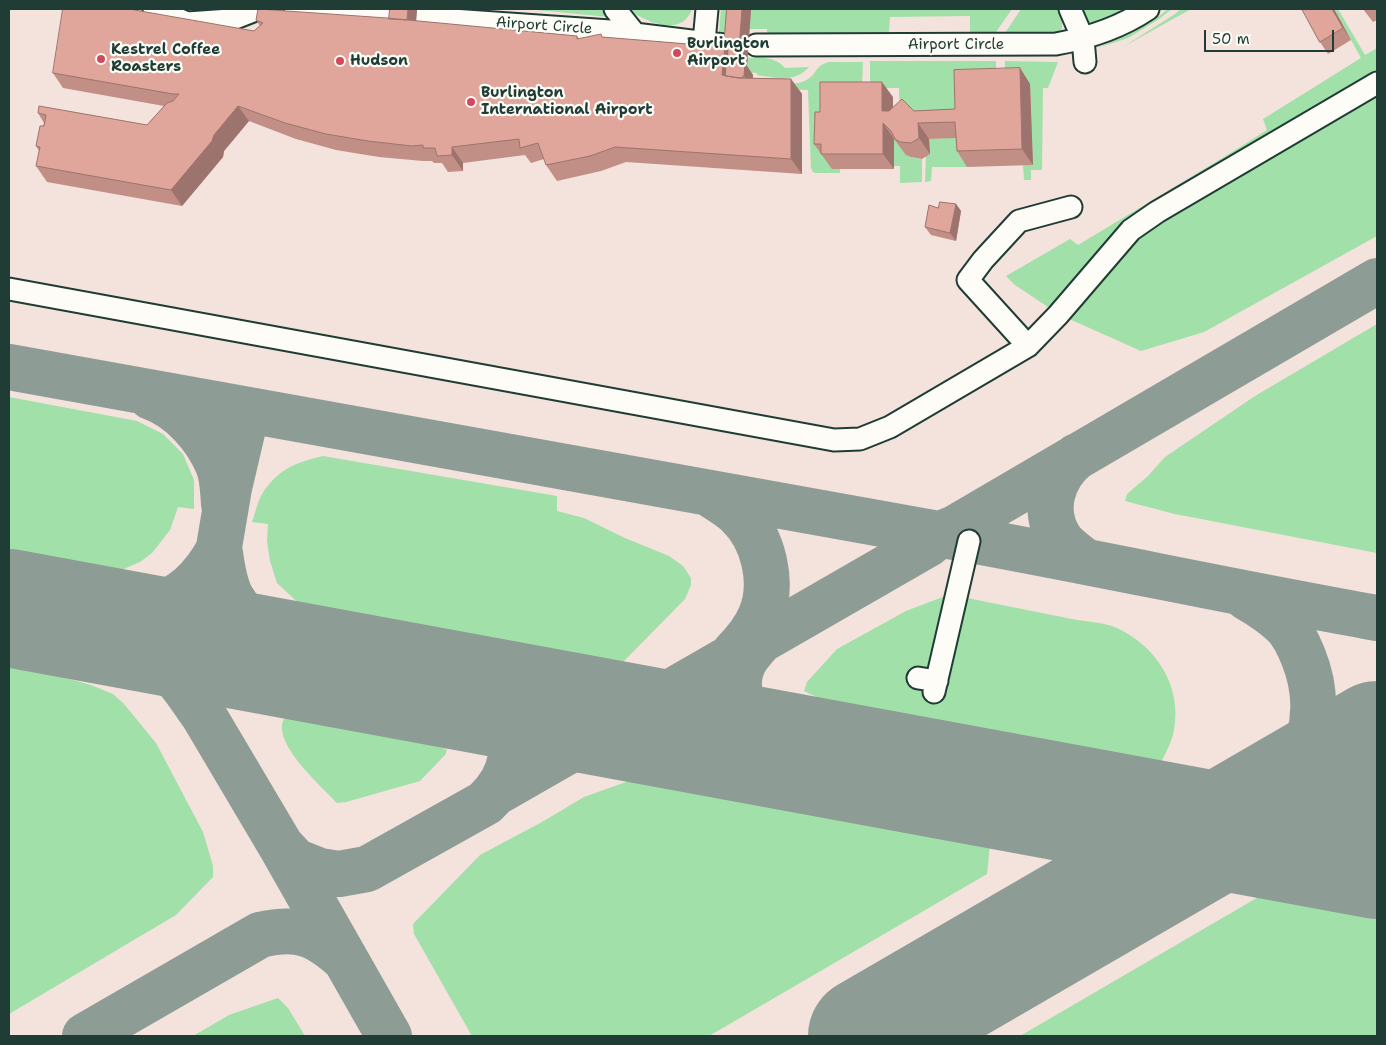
<!DOCTYPE html>
<html>
<head>
<meta charset="utf-8">
<style>
	body { margin:0 }
	#map { position:relative; width:1386px; height:1045px; overflow:hidden; background:#fdfcf7; font-family:"Shantell Sans",sans-serif }
	canvas { display:block }
	.frame { position:absolute; inset:0; border:10px solid #1f3d34; pointer-events:none }
	.scale { position:absolute; left:1204px; top:30px; width:130px; height:22px; box-sizing:border-box; border:2px solid #1f3d34; border-top:0; padding-left:6px; font-size:15px; line-height:18px; white-space:nowrap; color:#1f3d34; -webkit-text-stroke:4px #fdfcf7; paint-order:stroke }
</style>
</head>
<body>
<div id="map">
<canvas width="1386" height="1045"></canvas>
<div class="frame"></div>
<div class="scale">50 m</div>
</div>
<script>
const c = document.querySelector('canvas').getContext('2d');
c.lineJoin = 'round';
function paint(path, color) { c.fillStyle = color; c.fill(path, 'evenodd'); }
function trace(path, color, width, dash) { c.strokeStyle = color; c.lineWidth = width; c.lineCap = dash ? 'butt' : 'round'; c.setLineDash(dash || []); c.stroke(path); }
function write(font, color, halo, rows, align = 'center') {
  c.font = font + ' "Shantell Sans",sans-serif'; c.lineWidth = 4.5; c.setLineDash([]); c.textBaseline = 'middle'; c.strokeStyle = halo; c.fillStyle = color; for (const [text, x, y, turn = 0] of rows) {
    c.save(); c.translate(x, y); c.rotate((+turn || 0) * Math.PI / 180); c.textAlign = isNaN(turn) ? turn : align; if (halo) c.strokeText(text, 0, 0); c.fillText(text, 0, 0); c.restore();
  }
}
paint(new Path2D(`
	M9 9H1377V1036H9Z`), '#f4e2dc');
paint(new Path2D(`
	M526 9H605L609 17Z
	M628 9H692C682 38 645 22 628 9Z
	M721 9H1012L996 32 970 33V16L890 17 889 32 767 34V29H740L739 34H721L719 32Z
	M1021 9H1058L1062 19V29L1057 32 1005 33Z
	M1079 9H1129L1113 17 1092 24 1082 18Z
	M1168 9H1172L1159 19 1128 38 1097 48C1122 37 1146 27 1168 9Z
	M1181 9H1191L1123 47 1175 14Z
	M1334 9H1338L1365 55 1377 48V76L1176 192 1051 309 1015 285 1006 276 1070 239 1078 245 1224 157 1267 130 1263 119 1361 58Z
	M743 58C759 58 774 55 785 68L809 67C795 83 776 78 757 75V73L741 72Z
	M870 61H996V85L966 125 900 127 899 88H870Z
	M1005 61 1058 62 1048 88H1043L1042 170H1031V180H1024L1023 165 1033 164 1030 84 1004 85Z
	M829 62H863L862 87 832 169H840V173H816L813 172 811 168 808 90 763 88 764 82C777 83 797 87 808 79 818 73 814 66 829 62Z
	M1377 90V236L1204 332 1141 351 1067 318 1140 232Z
	M966 137 967 167H932L931 181 925 182 926 156 930 153 929 139Z
	M894 139C907 151 902 157 922 159V182L900 183V166H894Z
	M1377 324V553L1175 514 1125 501 1127 494 1148 476 1165 457 1255 396Z
	M9 397 137 421 163 434 183 454 194 480V509L178 507 170 530 152 553 140 562 112 574 94 576 9 561Z
	M323 456 557 496V511L584 518 625 538 669 556 683 566 691 578V585L685 599 624 661 560 660 335 621 308 612 277 583 270 561 267 541 268 524 252 522C255 514 257 504 261 496 276 470 296 462 323 456Z
	M948 595 929 686 961 602 967 598C1002 605 1037 612 1072 619 1086 622 1104 622 1117 628 1157 647 1182 686 1174 730 1171 745 1163 758 1156 772L852 714 804 691 807 682 837 649 906 611Z
	M9 662 91 685 113 694 124 704 156 743 203 832 213 866V877L176 915 9 1014Z
	M294 710 330 711 399 725 447 750 445 755 420 781 346 802 337 803C322 787 274 745 283 721 285 717 291 713 294 710Z
	M640 777 698 780 947 824 991 835 987 874 709 1036H472L414 934 413 924 480 855 542 822 584 797Z
	M1284 888 1377 906V1036H1020L1267 892Z
	M278 998 288 1008 305 1036H193L229 1015Z`), '#a1e0a8');
trace(new Path2D(`
	M9 367C318 424 628 479 938 534 1085 560 1230 592 1377 618
	M151 397C181 408 206 436 218 465 223 477 223 491 224 504
	M247 411 229 488 197 677 200 706 204 716 281 846 389 1036
	M1077 456C1051 477 1041 513 1062 542 1069 550 1078 556 1086 562
	M710 494C719 500 730 506 738 514 764 538 774 583 761 615 755 630 745 642 734 653
	M220 553C222 568 224 583 231 597 250 631 291 648 323 666L324 661
	M1246 597C1260 605 1274 614 1286 626 1294 635 1299 646 1303 656 1319 695 1316 735 1295 771 1288 783 1276 793 1267 804
	M61 618C128 615 184 616 219 549
	M69 621C105 636 149 649 177 679 187 690 195 704 204 716
	M763 638C756 646 749 653 744 662 732 685 743 717 760 734 772 745 791 750 806 755
	M605 730 928 544 940 534 955 528 1377 281
	M495 793 605 730 634 724
	M281 846 295 861 320 871 339 874 367 869 485 803C512 778 524 737 494 709 488 704 481 699 475 695
	M85 1036 260 935C298 926 316 933 345 959`), '#8e9c96', 46);
trace(new Path2D(`
	M9 608 1377 860
	M867 1036 1377 740`), '#8e9c96', 118);
const minor = new Path2D(`
	M154 9 187 23 230 20 258 9
	M295 9 384 15
	M615 9 635 34
	M1070 9 1083 39 1085 62
	M423 18 610 31 724 45
	M704 42 707 9
	M756 45 1056 44C1089 38 1120 28 1148 9
	M9 289 834 440 860 439 890 427 1028 346 1058 315 1131 230 1157 212 1377 83
	M1028 346 968 280 983 260 1019 221 1071 207
	M918 678 937 681
	M934 692 969 541`);
trace(minor, '#1f3d34', 25);
trace(minor, '#fdfcf7', 21);
paint(new Path2D(`
	M390 9H417L416 21 577 36 579 39 603 37 724 47 727 9H751L747 66 753 75V78L791 79 802 94V174L626 162 601 171 557 181 546 165 544 159 531 163 525 155 463 163V171L448 172 442 163H434L432 161H423L379 157 336 150 296 139 249 121 224 151 223 157 182 206 47 182 36 166 39 151 36 146 44 123 38 113 147 125 164 106 63 88 53 73 254 31 260 26 256 20 389 19Z
	M1302 9H1334L1351 40 1328 54 1320 42Z
	M1363 9H1377V20L1373 22Z
	M1020 68 1030 84 1033 165 967 167 957 151 956 138 929 139 930 154 922 159 911 157 906 155 894 139V169H832L814 144 820 112 893 97V108L914 111 955 109Z
	M956 204 961 211 956 241 931 235 925 227 938 208Z`), '#c18f86');
paint(new Path2D(`
	M408 9H417L415 36 407 24Z
	M742 9H751L747 66 753 75 752 88 744 76 738 63Z
	M1332 9H1334L1351 40 1343 28Z
	M725 47 736 62 734 80 722 75Z
	M1020 68 1030 84 1033 165 1022 149Z
	M791 79 802 94V174L791 159Z
	M882 82 893 97V127L882 111Z
	M238 106 249 121 224 151 223 157 182 206 171 190 214 135Z
	M883 123 894 139V169L883 154Z
	M918 123 929 139 930 154 919 138Z
	M452 147 463 163V171L452 155Z
	M956 204 961 211 956 241 950 233Z`), '#9d746d');
const building = new Path2D(`
	M63 9H129L254 31 263 23 256 20 258 9 387 18 577 36V39L601 34 602 37 725 47 722 75 738 78 791 79V159L615 147 590 156 546 165 538 143 520 148 519 139 452 147V155L437 156 435 148H423V145L412 146 368 141 326 134 285 123 238 106 214 135 212 141 171 190 36 166 40 147 36 146 40 126H44L46 115 38 113 39 106 147 125 167 103 173 101 179 94H173L53 73Z
	M390 9H408L407 20 389 19Z
	M727 9H742L738 63H745L744 76 741 78 725 76 728 51 725 47H724Z
	M1302 9H1332L1343 28 1320 42Z
	M1020 68 1022 149 957 151 955 122 918 123 919 138 911 143 900 142 895 139 891 131 883 123V154H821V144H814L815 112H820V82H882V111H889L902 99 914 111 955 109 954 70Z
	M940 202 956 204 950 233 925 227 929 205 938 208Z`);
paint(building, '#e0a69c');
trace(building, '#9d746d', 1);
for (const [x, y, r, color] of [
	[677,53,5,"#d1495b"],
	[101,59,5,"#d1495b"],
	[340,61,5,"#d1495b"],
	[471,102,5,"#d1495b"]
]) { const dot = new Path2D(); dot.arc(x, y, r, 0, 2 * Math.PI); c.fillStyle = color; c.fill(dot); trace(dot, '#fdfcf7', 2); }
write('15px', '#1f3d34', '#fdfcf7', [
	["Airport Circle",544,26,4],
	["Airport Circle",956,45]
]);
write('bold 15px', '#1f3d34', '#fdfcf7', [
	["Burlington",687,44],
	["Airport",687,61],
	["Kestrel Coffee",111,50],
	["Roasters",111,67],
	["Hudson",350,61],
	["Burlington",481,93],
	["International Airport",481,110]
], 'left');
</script>
</body>
</html>
